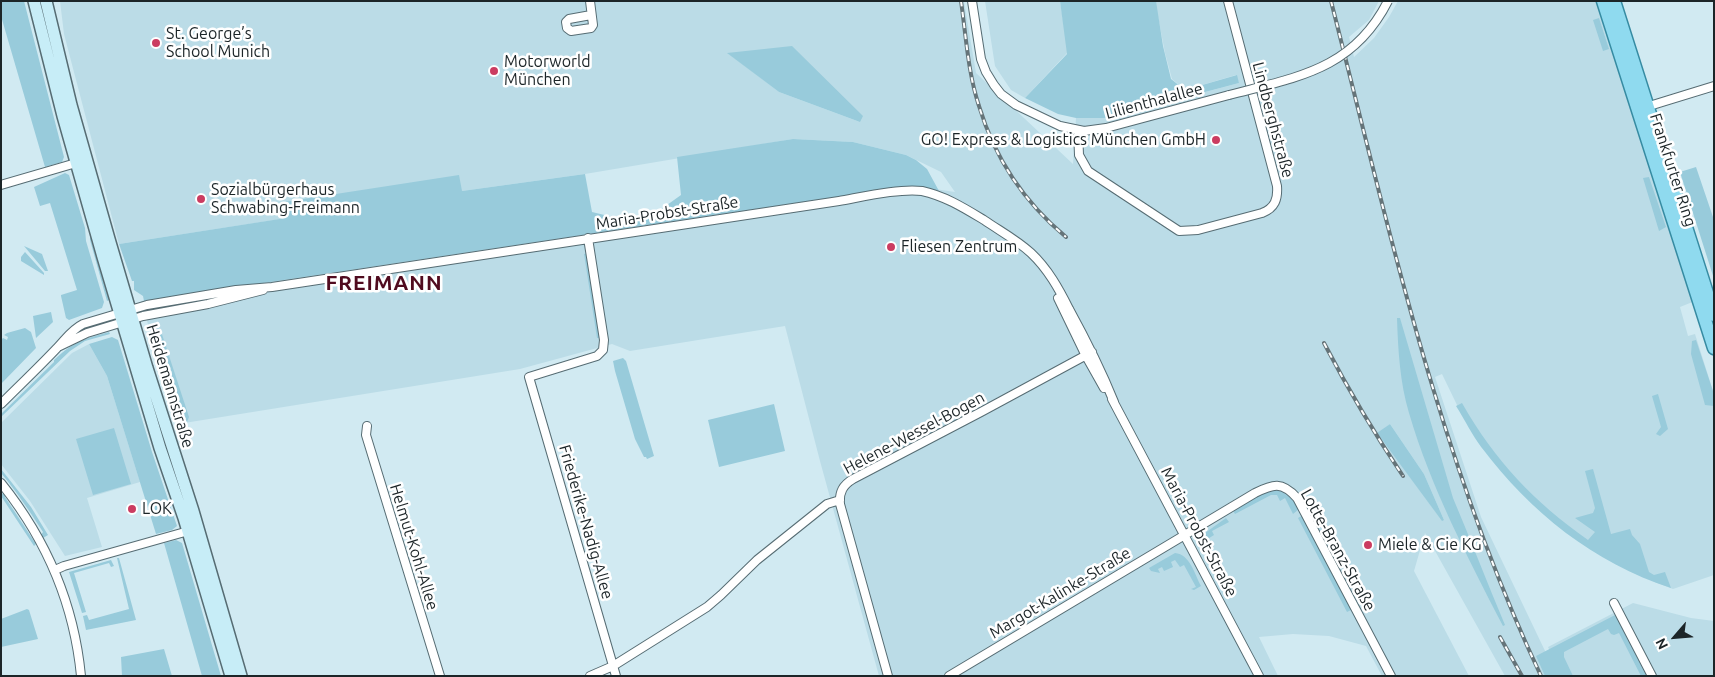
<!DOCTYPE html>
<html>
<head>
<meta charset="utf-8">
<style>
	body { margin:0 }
	#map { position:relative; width:1715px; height:677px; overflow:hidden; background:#d1eaf2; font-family:Ubuntu,sans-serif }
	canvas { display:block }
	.frame { position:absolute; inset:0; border:2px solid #1c2528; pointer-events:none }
	.north { position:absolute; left:1650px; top:612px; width:50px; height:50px; -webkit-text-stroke:4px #fff; paint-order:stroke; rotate:243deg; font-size:14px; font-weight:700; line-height:20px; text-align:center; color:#1c2528 }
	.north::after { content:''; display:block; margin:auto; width:18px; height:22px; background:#1c2528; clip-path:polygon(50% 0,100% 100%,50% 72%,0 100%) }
</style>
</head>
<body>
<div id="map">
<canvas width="1715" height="677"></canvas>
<div class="frame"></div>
<div class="north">N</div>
</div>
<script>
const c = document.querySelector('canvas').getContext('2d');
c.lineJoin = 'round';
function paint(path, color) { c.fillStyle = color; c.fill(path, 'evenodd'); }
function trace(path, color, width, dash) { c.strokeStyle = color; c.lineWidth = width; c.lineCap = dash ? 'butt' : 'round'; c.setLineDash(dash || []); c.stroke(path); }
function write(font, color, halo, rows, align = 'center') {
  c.font = font + ' Ubuntu,sans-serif'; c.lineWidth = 5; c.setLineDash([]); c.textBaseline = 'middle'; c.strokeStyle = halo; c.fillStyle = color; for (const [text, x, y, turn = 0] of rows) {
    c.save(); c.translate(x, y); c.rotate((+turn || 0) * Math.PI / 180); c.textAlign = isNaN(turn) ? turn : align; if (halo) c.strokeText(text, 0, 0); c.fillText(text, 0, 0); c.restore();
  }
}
paint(new Path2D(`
	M60 1H964L976 73 1073 164 1076 118H1107L1239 83 1236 75 1185 90 1172 79 1165 53 1155 1H1379L1369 20 1349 37 1354 57 1374 38 1389 17 1398 1H1601L1695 301 1680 307 1688 336 1695 334 1714 394V575L1673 589 1655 582 1581 543 1481 447 1457 405 1442 374 1435 377 1481 517 1557 676H1505L1425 533 1414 571 1469 676H1382L1366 646 1329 636 1293 634 1259 637 1278 676H879L820 461 785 326 630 351 612 344 520 369 178 424 141 301 889 189 921 187 955 192 941 172 906 155 853 142 793 139 585 174 462 191 119 244 64 34ZM728 53 860 122 779 92ZM1390 424 1424 474 1444 520H1442L1378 434Z
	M985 1H1060L1068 52 1025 98 1011 90 995 66Z
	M89 344 107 376 140 482 87 498 102 547 65 556 30 501 1 464V423L72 353Z
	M1633 603 1691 618 1714 621V676H1562L1548 647Z`), '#bbdce7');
paint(new Path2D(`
	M1 1H24L64 157 62 162 45 167 1 16Z
	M1060 1H1156L1163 46 1171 79 1185 90 1237 75 1239 83 1107 118H1076L1058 114 1025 98 1067 54Z
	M1599 18 1609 49 1603 51 1593 20Z
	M792 46 863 116 860 122 779 92 727 53Z
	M793 139 853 142 906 155 916 160 927 169 939 191 921 187 889 189 144 301 143 296 134 290V281H132L119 244 286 218 284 202 459 175 462 191 585 174 592 212 625 220 653 215 681 195 677 157Z
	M1696 167 1714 220V279L1680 172Z
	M72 170H73L92 231 91 240 109 300 107 301 90 240V231Z
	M65 173 69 175 85 228 86 241 104 302 102 308 69 320 66 318 61 296V295L77 290 50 203 40 206 34 187Z
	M1649 177 1666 227 1659 231 1643 178Z
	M24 246 42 254 48 271H45Z
	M25 252 44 273V275L21 261V257Z
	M588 253 601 338H597L584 254Z
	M51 312 53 322 36 338 33 316Z
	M1397 318H1400L1453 498C1471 540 1487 583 1505 625L1503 626C1468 558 1431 488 1409 413 1400 383 1398 350 1397 318Z
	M155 322H158L189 417 187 422 177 420 150 329Z
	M25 328 31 332 36 348 1 384V340L3 338 7 340 8 337 4 335 7 333Z
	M109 332 110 334 85 341 70 351 1 417V414L54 362V360C74 341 84 339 109 332Z
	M112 337 118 340 152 452 177 526 172 530 156 534 107 376 89 344Z
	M1696 340 1714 394V406L1705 405 1691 354 1692 341Z
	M623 358 626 361 654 456 647 459 646 457H644L635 439 615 371 613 361Z
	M1658 394 1668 429 1660 436 1656 434 1661 427 1652 396Z
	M1462 403C1495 461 1534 502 1588 540L1595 532 1575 518 1593 513 1595 508 1585 471 1593 469 1611 534 1630 529 1632 535 1640 544 1649 572 1654 575 1665 572 1671 588C1594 563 1530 512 1482 448 1472 435 1465 420 1456 406Z
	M774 404 785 451 719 467 708 420Z
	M1390 424 1424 474 1444 520 1442 521 1377 433Z
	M114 428 131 484 93 495 76 439Z
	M1 469 31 507 48 535 43 538 41 535 43 532C30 512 17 492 1 473Z
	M1276 489C1288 494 1293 499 1299 509L1293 514 1285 498 1280 501 1277 495H1271L1235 514 1232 509 1266 490Z
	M3 493H5V497L34 541 37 543 34 546 1 496Z
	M1303 515 1351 606V610L1347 612 1298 518Z
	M1226 518 1229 522 1212 531 1214 535 1206 540 1208 546 1205 548 1203 541 1205 533Z
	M176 540 182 543 221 676H202L164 543Z
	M1175 553C1190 554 1195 575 1201 586L1194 590 1191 589 1196 587 1184 565 1180 567 1175 560 1171 562 1173 567 1164 571 1162 567 1158 569 1160 573 1151 571 1149 568Z
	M117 558H119L136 620 86 630 83 616 87 615 89 620 129 609Z
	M111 560 114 566 111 567 109 563 74 573 86 612 82 613 69 572Z
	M27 609 29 610 38 639 1 647V619Z
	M1617 614 1648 676H1641L1619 633 1614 635 1611 634 1608 629 1564 652V657L1573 676H1545L1536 656Z
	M164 649 172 676H122L121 657Z`), '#98cbdb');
const minor = new Path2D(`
	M590 1 593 25 591 28 571 31 567 28 566 22 569 19 591 15
	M972 1 981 59 986 72 994 85 1001 94 1016 105 1060 126 1084 131 1106 128 1229 95
	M1646 107 1714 86
	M1078 130 1079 155 1088 171 1179 231 1198 230 1262 213C1275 208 1278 199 1277 186L1228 1
	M1 185 76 163
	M588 238 604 340 603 350 597 356 529 377 616 676
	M1058 298 1086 356 1104 388
	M60 346 87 333 143 316 208 304 263 290
	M1112 399 1259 676
	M1 404C20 385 39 367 57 348 66 339 71 330 83 324L147 305 236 290 272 287 839 201C862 197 900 188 922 191 945 196 964 208 984 220 1000 231 1017 240 1031 253 1048 269 1059 289 1069 309 1086 340 1101 370 1114 402
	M367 426 366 435 440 676
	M1 483C46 539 74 604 81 676
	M55 570 64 566 192 530
	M1614 603 1652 676
	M590 676 613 666 707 607 721 595 757 560 827 504 840 500
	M888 676 840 504C839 492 843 485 853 479L981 412 1092 352
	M949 676 1255 493C1273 484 1282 481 1297 498L1391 676`);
const secondary = new Path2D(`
	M34 1 63 116 103 257 160 448 184 518 231 676
	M46 1 71 105 109 239 147 368 193 511 241 676`);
const primary = new Path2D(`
	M1603 1 1714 348
	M1614 1 1714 315`);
trace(minor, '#566c73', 10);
trace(secondary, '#566c73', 14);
trace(primary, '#368ba2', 15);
trace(minor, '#fff', 8);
trace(secondary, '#c7edf7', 11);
trace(primary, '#8fdaef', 12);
const rail = new Path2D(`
	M961 1C966 36 968 73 979 106 995 159 1024 202 1066 237
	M1331 1C1389 229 1440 462 1541 676
	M1324 343C1348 389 1374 433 1403 476
	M1500 637 1522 676`);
trace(rail, '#657479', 4);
trace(rail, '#fff', 2, [5.5]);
const minorBridge = new Path2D(`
	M1229 95C1297 77 1353 70 1388 1`);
trace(minorBridge, '#566c73', 10, []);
trace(minorBridge, '#fff', 8);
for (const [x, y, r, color] of [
	[156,43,5,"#cb3c61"],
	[494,71,5,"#cb3c61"],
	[1216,140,5,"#cb3c61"],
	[201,199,5,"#cb3c61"],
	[891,247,5,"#cb3c61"],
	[132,509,5,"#cb3c61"],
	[1368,545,5,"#cb3c61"]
]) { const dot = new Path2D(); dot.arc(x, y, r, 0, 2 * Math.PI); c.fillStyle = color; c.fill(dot); trace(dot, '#fff', 2); }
write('16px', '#1c2528', '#fff', [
	["St. George’s",166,34],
	["School Munich",166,52],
	["Motorworld",504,62],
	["München",504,80],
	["GO! Express & Logistics München GmbH",1206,140,"right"],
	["Sozialbürgerhaus",211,190],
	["Schwabing-Freimann",211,208],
	["Fliesen Zentrum",901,247],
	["LOK",142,509],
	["Miele & Cie KG",1378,545]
], 'left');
write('16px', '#1c2528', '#fff', [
	["Lilienthalallee",1154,101,-15],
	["Lindberghstraße",1273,120,75],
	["Frankfurter Ring",1673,170,72],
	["Maria-Probst-Straße",667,213,-9],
	["Heidemannstraße",170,386,73],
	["Helene-Wessel-Bogen",914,433,-28],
	["Friederike-Nadig-Allee",586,522,74],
	["Maria-Probst-Straße",1199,532,62],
	["Helmut-Kohl-Allee",414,547,73],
	["Lotte-Branz-Straße",1338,550,61],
	["Margot-Kalinke-Straße",1060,593,-31]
]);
c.letterSpacing = '1px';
write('bold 21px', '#500b1f', '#fff', [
	["FREIMANN",384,283]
]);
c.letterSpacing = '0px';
</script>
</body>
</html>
